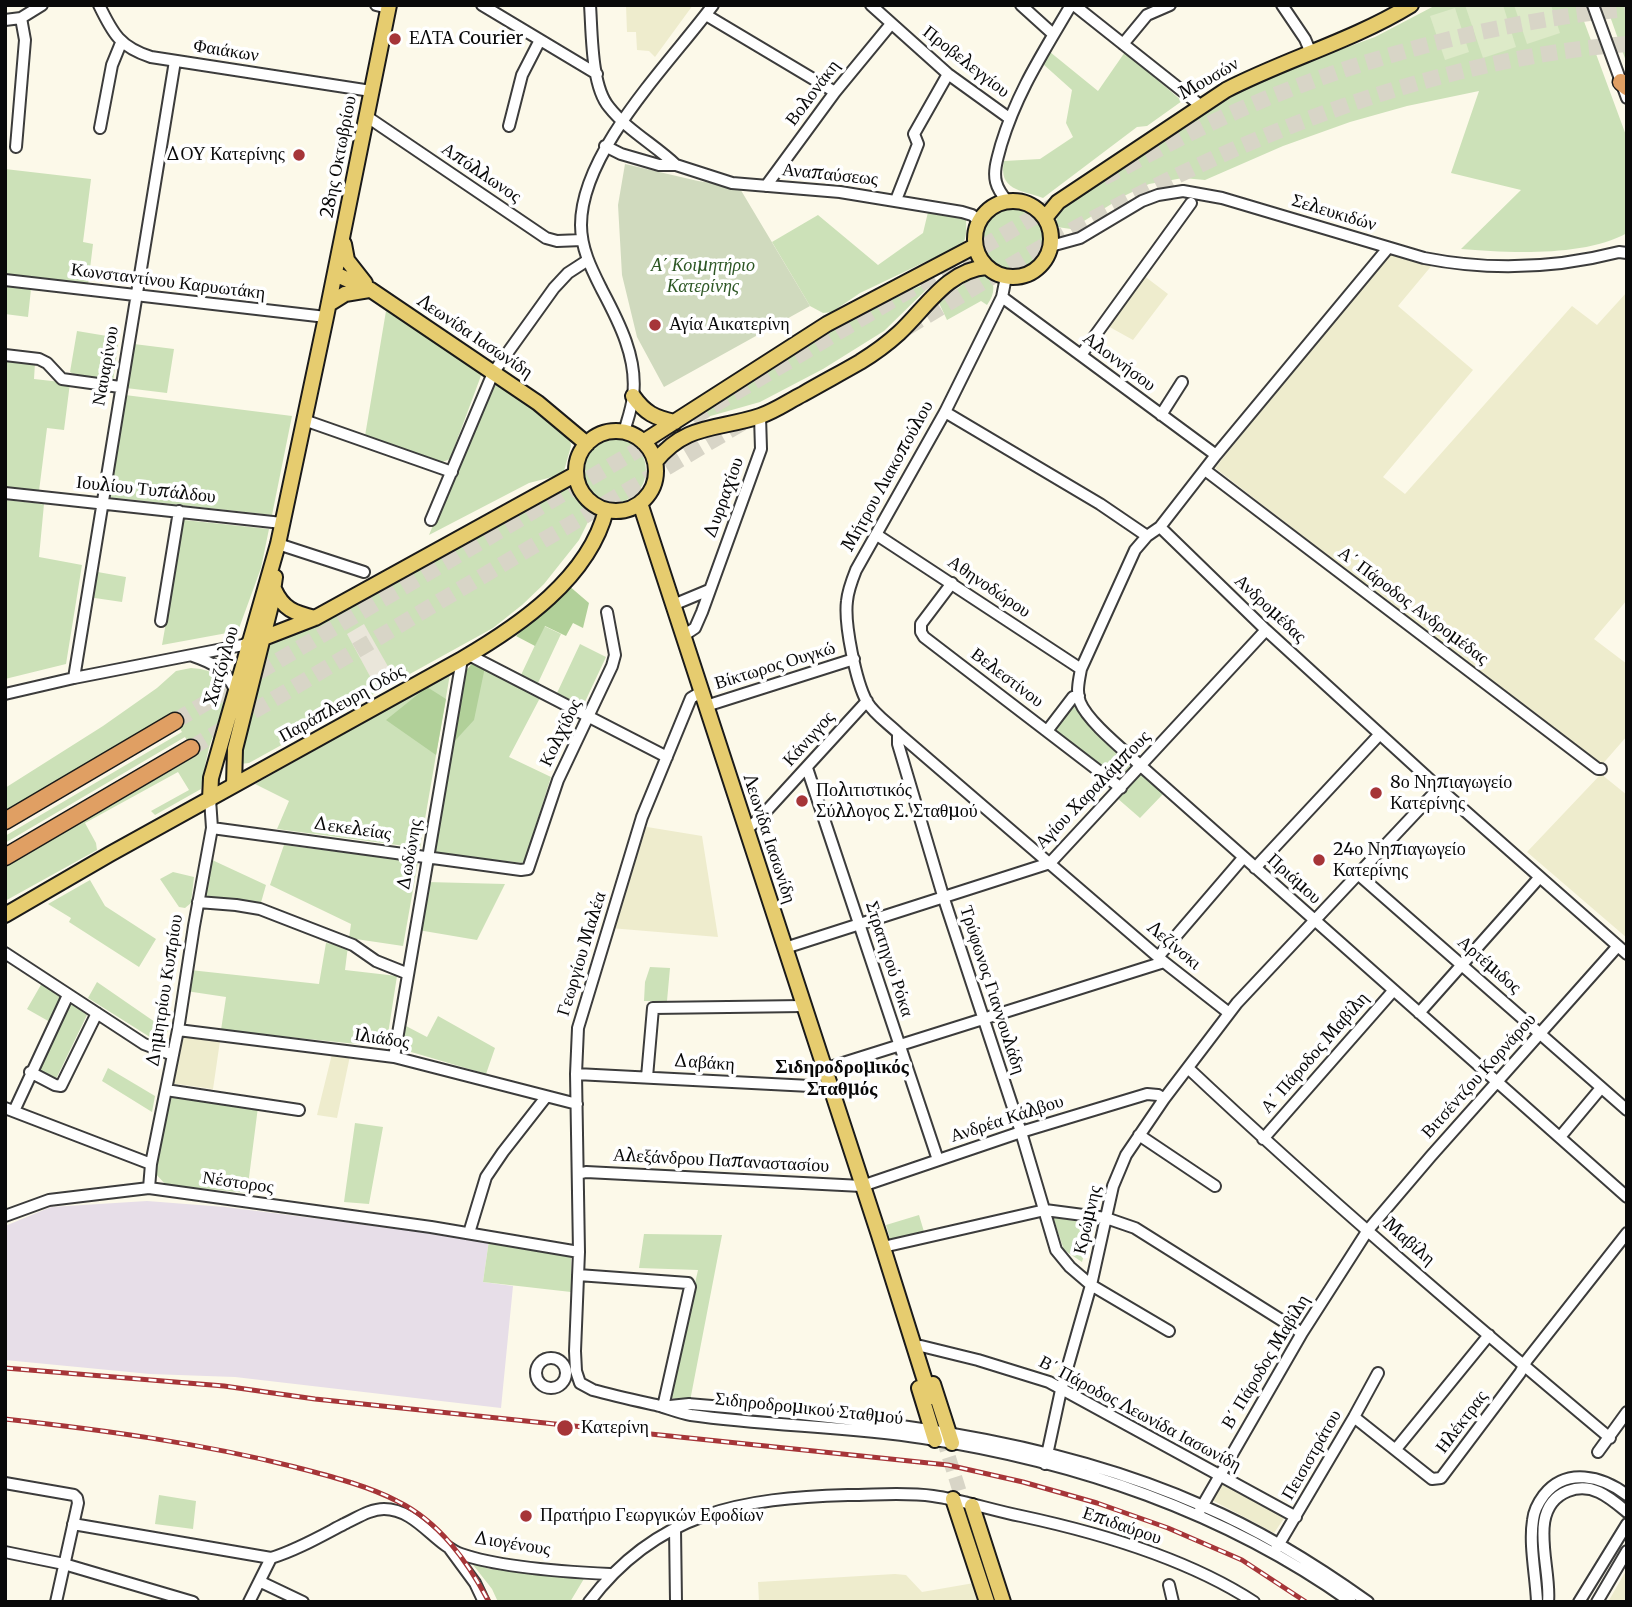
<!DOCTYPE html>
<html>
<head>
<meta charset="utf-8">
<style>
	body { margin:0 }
	#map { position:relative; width:1632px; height:1607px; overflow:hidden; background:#fcf9e9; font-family:Merriweather,serif }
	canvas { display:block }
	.frame { position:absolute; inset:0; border:7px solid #090909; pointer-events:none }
</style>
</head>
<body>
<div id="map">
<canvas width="1632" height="1607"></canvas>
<div class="frame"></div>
</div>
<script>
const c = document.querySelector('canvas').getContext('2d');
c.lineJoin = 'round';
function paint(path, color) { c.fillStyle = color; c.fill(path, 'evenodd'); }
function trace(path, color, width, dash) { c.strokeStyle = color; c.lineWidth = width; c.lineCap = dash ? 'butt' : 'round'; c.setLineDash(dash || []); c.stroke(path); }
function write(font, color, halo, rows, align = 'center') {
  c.font = font + ' Merriweather,serif'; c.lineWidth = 7; c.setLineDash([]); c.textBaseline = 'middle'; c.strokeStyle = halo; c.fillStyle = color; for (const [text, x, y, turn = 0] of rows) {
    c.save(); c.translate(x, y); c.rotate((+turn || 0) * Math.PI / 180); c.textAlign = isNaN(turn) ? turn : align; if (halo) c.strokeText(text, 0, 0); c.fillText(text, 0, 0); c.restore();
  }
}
paint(new Path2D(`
	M147 1201 225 1207 489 1240 483 1282 513 1286 501 1408 235 1377 150 1374 5 1360V1226L51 1207Z`), '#e7dee8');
paint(new Path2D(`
	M626 5H693L655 57 649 51 637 50 636 32H627Z
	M1387 252 1433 264 1398 306 1473 370 1383 477 1405 494 1572 306 1597 325 1627 292V600L1594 639 1627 664V736L1600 767 1215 468Z
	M1143 275 1168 294 1133 340 1106 325Z
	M1601 774 1627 795V938L1527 852Z
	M641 826 702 836 718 937 610 928Z
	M179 1035 220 1041 213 1089 170 1083Z
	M332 1054 350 1056 337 1118 317 1115Z
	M1221 1477 1287 1514 1274 1533 1210 1499Z
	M1627 1569V1602H1608Z
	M895 1574 906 1575 922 1592 974 1583 980 1602H759L758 1582Z`), '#eeeccd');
paint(new Path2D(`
	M1436 5H1578L1627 138V233C1585 257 1508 253 1461 249L1521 190 1451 173 1479 91 1407 106 1350 122 1283 146 1205 180 1183 178 1149 184 1126 195 1071 229 1057 227 1056 215 1059 210 1196 113 1268 76 1375 37Z
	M1606 5H1627V64Z
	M1050 52 1098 91 1125 52 1182 101 1147 126 1137 127 1043 198C1021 190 998 190 1004 161L1040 159 1073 137 1066 123 1072 90 1043 64Z
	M5 169 91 179 83 242 93 244 88 285 5 275Z
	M982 238a31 31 0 1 1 62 0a31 31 0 1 1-62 0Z
	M929 208 960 215 966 220C967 237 966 249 948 251L860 293 832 312 823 313 810 306 772 242 818 215 878 265 923 233Z
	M987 272C995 282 996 293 987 305L981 301 947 320 939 303 967 281 971 274Z
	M930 282 929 287 884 331 823 369 760 402 700 419 698 417 742 381 793 348 894 297Z
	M5 286 31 289 28 317 5 314Z
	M386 311 482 373 450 459 440 463 365 436Z
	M77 331 119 338 113 382 77 376 70 372Z
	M134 344 174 349 167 393 126 388Z
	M5 359 35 363 34 379 70 383 64 430 47 428 39 491 5 487Z
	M492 383 519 399 570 439 571 446 564 471 556 476 529 483 429 535Z
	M125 395 292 416 272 515 108 497Z
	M580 470a33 33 0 1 1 66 0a33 33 0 1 1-66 0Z
	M567 488 578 502 592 514 579 540 544 584 522 605 493 628 249 763 240 764 237 744 267 647 539 498Z
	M5 500 44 504 39 557 82 565 66 664 5 679Z
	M184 520 269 529 261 568 238 631 162 645Z
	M92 571 126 577 122 602 88 597Z
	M544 626 561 634 538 683 521 675Z
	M580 644 606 657 583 706 557 693Z
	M474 661 541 696 509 757 551 777 524 863 431 853 466 671Z
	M191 668C204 669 222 672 225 689 227 706 212 735 208 752 205 764 203 777 201 789L155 815 151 811 189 790 178 772 85 823 96 843 97 850 5 901V864L196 756 185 737 5 843V836L182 732 172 715 5 813V788L103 726 157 688 176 671Z
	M450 674 420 848 277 829 289 801 255 784Z
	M1074 703 1089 725 1131 765 1117 781 1053 730Z
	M1140 772 1164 793 1140 818 1117 798Z
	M284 845 418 862 403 946 349 938 351 924 270 885Z
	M210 859 266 885 260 906 246 901 203 899Z
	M173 872 194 877 191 903 185 908 179 907 160 879Z
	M90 880 105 906 156 939 139 967 69 922 71 918 48 904Z
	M427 882 505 884 477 940 418 930Z
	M326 943 348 946 345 970 397 976 386 1047 221 1030 226 997 186 991 190 970 319 984Z
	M650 967 670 968 667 1001H644L645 982Z
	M97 982 168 1031 163 1038 153 1039 88 998Z
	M42 983 64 996 50 1022 27 1009Z
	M70 1003 87 1015 56 1079 37 1069Z
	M438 1016 495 1048 486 1074 401 1049 406 1026 427 1037Z
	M108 1068 155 1096 152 1112 102 1081Z
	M168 1092 258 1107 247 1193 166 1185 154 1172Z
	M355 1123 383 1127 369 1204 344 1202Z
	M919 1215 925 1235 891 1242 886 1225Z
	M1053 1217 1080 1222 1090 1231 1082 1262 1064 1250Z
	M644 1234 722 1235 690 1401 669 1398 698 1270 639 1268Z
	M489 1240 571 1255V1292L483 1282Z
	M159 1495 196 1501 193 1529 155 1524Z
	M470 1561 489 1569 585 1577 570 1602H498L492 1589Z`), '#cce1b8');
paint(new Path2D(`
	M568 585 589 603 583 628 573 623 566 636 545 626 535 646 516 636Z
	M474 661 485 667 474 720 452 744 466 671Z
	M427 687 446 699 436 755 386 720Z`), '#b1d099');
paint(new Path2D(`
	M625 164 698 181 739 187 810 306 664 387 637 337 622 275 618 205Z`), '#d0dabe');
paint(new Path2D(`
	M1465 5H1503L1516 47 1483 58Z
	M1514 5H1551L1560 33 1527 44Z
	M1455 8 1469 52 1445 60 1430 16Z`), '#ddeac8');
paint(new Path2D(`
	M364 624 390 670 372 680 347 634Z`), '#eae6da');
trace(new Path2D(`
	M930 1397 974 1537`), '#d8d5c7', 14, [14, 7]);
trace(new Path2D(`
	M1103 178C1152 153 1201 126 1251 105 1365 56 1504 20 1627 9
	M906 328C971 290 1035 249 1102 214 1264 127 1442 59 1627 44
	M692 418 1056 204
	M175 721 658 438
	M191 748 747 420`), '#d8d5c7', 16, [16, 8]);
const minor = new Path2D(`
	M99 5C113 34 120 47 151 57L371 91
	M376 5 388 8
	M482 5 597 74
	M590 5C592 32 591 86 609 107 627 130 655 145 676 165
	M871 5 948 74 1009 118
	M1021 5 1053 34
	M1074 5 1200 105
	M1282 5 1305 39 1311 53
	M1593 5 1627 98
	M706 15 835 92
	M5 20 21 18 42 5
	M1123 44 1147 15 1170 5
	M366 116 546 238 557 241 582 240
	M509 126 522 75 540 40
	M100 128 112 65 121 43
	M605 146 621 154 659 165H676L732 183 840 192 962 212 972 215 979 221
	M16 147 25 40 21 18
	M766 186 835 92 891 24
	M896 200 918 144 914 134 948 74
	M1007 201C1002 195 998 190 996 182 993 170 998 157 1001 145 1017 92 1043 53 1071 5
	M1051 246 1080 238 1142 201 1158 195 1183 191 1222 198 1424 258C1490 271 1553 269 1619 252L1627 253
	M1388 248 1216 455 1160 527 1147 536 1135 550 1081 669C1079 680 1076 692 1080 702 1088 722 1125 751 1141 766L1627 1197
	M1006 277 1002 297 945 412 856 570C852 580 848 590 847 601 844 624 856 682 867 702 874 714 889 724 898 733L1164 962 1229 1013
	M5 280 326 317
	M1002 297 1216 455
	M5 355 39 359 47 363 62 379 120 387
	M1081 355 1191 203
	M945 412 1100 504 1147 536
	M1161 415 1182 382
	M304 420 452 472
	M624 432C627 421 632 408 633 396 638 359 619 322 602 290 592 270 581 249 581 225 581 151 670 63 713 5
	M1205 470 1598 769H1601
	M5 493 282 523
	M431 520 493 373 554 288 568 273 588 260
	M1160 527 1266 630 1439 788 1627 954
	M877 535 1081 669
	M278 544 364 572
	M952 583 921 624V632L924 637 1121 788
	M673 605 709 590
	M161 621 179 511
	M683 636 695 628 702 612 761 449 760 416
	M469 655 667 757
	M193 656C214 663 226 670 235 690
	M74 678 175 61
	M701 692 691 698 642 817 578 1028 576 1074 579 1252 575 1351 576 1371 580 1383 593 1390C615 1396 638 1401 660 1406 670 1409 680 1413 691 1415 768 1426 846 1426 923 1438 1075 1461 1225 1512 1351 1602
	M5 694 74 678 248 644
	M706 706 854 659
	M1047 731 1073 697 1079 696
	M898 733V744L944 899 1021 1132 1056 1250 1070 1267 1091 1285 1169 1331
	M807 768 938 1160
	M212 828 521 870 528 869 558 780 612 666 615 655 607 612
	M746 830 760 818 867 701
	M1255 868 1380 734
	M1359 875 1627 1110
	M198 902 236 905 260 909 353 945 376 961 406 973
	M785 948 1050 863 1266 630
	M5 953 144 1044 173 1055
	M1158 957 1243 858
	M1419 1013 1539 878
	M178 1030 394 1057 577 1104
	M394 1057 462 659
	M1188 1068C1324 1196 1467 1318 1610 1438
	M824 1069 1164 962
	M30 1072 55 1085 61 1086 97 1013
	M576 1074 830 1087
	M647 1077 653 1008 803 1006
	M166 1090 299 1110
	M5 1108 151 1164
	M14 1111 68 995
	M1139 1135 1215 1186
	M1560 1137 1601 1088
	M1263 1139 1393 991
	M578 1174 586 1172 862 1186 1021 1132 1147 1094 1158 1095 1164 1099
	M149 1188 151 1164 178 1030 194 926 212 828 210 799
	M5 1216 49 1200 149 1188 431 1227 579 1252
	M469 1233 486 1177 503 1152 546 1097
	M883 1247 1045 1210 1106 1218 1135 1228 1302 1333
	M578 1275 688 1283 690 1287 663 1407
	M921 1346 978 1360 1049 1382 1296 1517
	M536 1373a15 15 0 1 1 30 0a15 15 0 1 1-30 0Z
	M670 1406 689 1404C864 1419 1041 1434 1203 1506 1262 1531 1316 1565 1368 1602
	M1354 1417 1432 1479 1441 1478 1520 1373 1527 1360 1627 1233
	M1396 1449 1489 1335
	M1598 1452 1627 1412
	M1045 1464 1061 1390 1091 1285 1113 1186 1126 1155 1164 1099 1237 1003 1439 788
	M5 1483 74 1495 77 1498 78 1503 56 1602
	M1200 1510 1302 1333 1368 1230 1431 1156 1617 947
	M73 1524 271 1558C297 1550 321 1536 344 1524 357 1518 370 1509 384 1509 416 1509 434 1544 461 1554 501 1568 567 1572 610 1574
	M675 1528 676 1602
	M450 1549 475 1583 484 1602
	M1276 1549 1354 1417 1378 1373
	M5 1552 64 1564 193 1602
	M261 1582 303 1602
	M1169 1585 1173 1602
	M249 1602 271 1558
	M589 1602C657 1512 742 1498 848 1495 876 1495 905 1492 933 1496 962 1500 991 1510 1021 1516 1096 1532 1188 1559 1254 1602
	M1537 1602C1536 1576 1529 1545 1533 1520 1534 1510 1538 1503 1544 1495 1566 1467 1602 1476 1627 1495
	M1548 1602C1552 1568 1525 1508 1568 1491 1592 1482 1609 1497 1627 1512
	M1579 1602 1627 1524
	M1597 1602 1627 1551`);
const major = new Path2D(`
	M975 239a38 38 0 1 1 76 0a38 38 0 1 1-76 0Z
	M1045 218 1058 202 1226 90C1286 59 1352 41 1411 5
	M344 244 347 260 365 283
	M335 274 371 290 538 403 587 444
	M329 304 345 294 369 290
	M633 396C645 413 655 418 675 422
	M576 471a40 40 0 1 1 80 0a40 40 0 1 1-80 0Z
	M643 442 827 324 975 246
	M655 462C686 423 718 430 760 416 775 411 789 401 803 394 822 383 841 373 860 362 873 354 887 344 899 333 926 308 947 270 987 267
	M640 503 879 1235 930 1397
	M274 589C283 609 294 613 315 618
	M248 644 315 618 576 474
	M234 785 235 749 271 605 275 577
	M210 799 211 778 278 544 326 317 389 5
	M5 915 110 854 462 659C519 626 589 578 606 510
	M933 1384 952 1443
	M919 1388 935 1440
	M953 1499 987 1602
	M972 1506 1003 1602`);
const highway = new Path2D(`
	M1621 82 1627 87
	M5 821 175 721
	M5 857 191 748`);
trace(minor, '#3c3c3c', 14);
trace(major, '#1a1a1a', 18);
trace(highway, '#1a1a1a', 19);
trace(minor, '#fff', 10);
trace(major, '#e6cc6f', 14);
trace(highway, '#e09f63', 16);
const rail = new Path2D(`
	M5 1368 224 1386 315 1399 948 1465 1023 1482 1097 1503 1168 1528 1242 1560 1306 1602
	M5 1419C103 1430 200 1443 295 1467 329 1476 366 1485 397 1501 440 1522 467 1561 489 1602`);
trace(rail, '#a63538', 5);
trace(rail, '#fff', 2.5, [8]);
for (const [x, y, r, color] of [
	[395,39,7,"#a63538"],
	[299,155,7,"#a63538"],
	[655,325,7,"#a63538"],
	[1376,793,7,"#a63538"],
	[802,801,7,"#a63538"],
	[1319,860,7,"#a63538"],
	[565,1428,9,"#a63538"],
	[526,1516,7,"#a63538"]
]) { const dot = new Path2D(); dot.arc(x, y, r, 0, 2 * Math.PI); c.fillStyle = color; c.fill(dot); trace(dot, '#fff', 2.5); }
write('18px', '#090909', '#fff', [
	["ΕΛΤΑ Courier",409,39],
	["ΔΟΥ Κατερίνης",285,155,"right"],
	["Αγία Αικατερίνη",669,325],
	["8ο Νηπιαγωγείο",1390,783],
	["Κατερίνης",1390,804],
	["Πολιτιστικός",816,791],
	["Σύλλογος Σ. Σταθμού",816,812],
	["24ο Νηπιαγωγείο",1333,850],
	["Κατερίνης",1333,871],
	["Κατερίνη",581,1428],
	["Πρατήριο Γεωργικών Εφοδίων",540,1516]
], 'left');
write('18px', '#090909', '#fff', [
	["Φαιάκων",226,51,9],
	["Προβελεγγίου",966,62,38],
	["Μουσών",1209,79,-30],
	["Βολονάκη",813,93,-53],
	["28ης Οκτωβρίου",339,157,-79],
	["Απόλλωνος",481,173,34],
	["Αναπαύσεως",830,175,6],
	["Σελευκιδών",1334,213,17],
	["Κωνσταντίνου Καρυωτάκη",168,282,7],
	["Λεωνίδα Ιασωνίδη",475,337,34],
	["Αλοννήσου",1119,362,37],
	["Ναυαρίνου",106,366,-80],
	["Μήτρου Λιακοπούλου",888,476,-61],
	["Ιουλίου Τυπάλδου",146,490,6],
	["Δυρραχίου",724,498,-70],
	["Αθηνοδώρου",989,587,34],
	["Α΄ Πάροδος Ανδρομέδας",1413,606,37],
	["Ανδρομέδας",1270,609,43],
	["Χατζόγλου",222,666,-74],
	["Βίκτωρος Ουγκώ",775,666,-17],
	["Βελεστίνου",1007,678,37],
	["Παράπλευρη Οδός",342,704,-29],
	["Κολχίδος",561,733,-64],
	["Κάνιγγος",809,739,-48],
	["Αγίου Χαραλάμπους",1093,790,-46],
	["Δεκελείας",352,829,8],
	["Λεωνίδα Ιασωνίδη",769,839,72],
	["Δωδώνης",410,855,-80],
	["Πριάμου",1294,879,42],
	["Λεζίνσκι",1174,946,40],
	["Γεωργίου Μαλέα",582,954,-73],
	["Στρατηγού Ρόκα",889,959,72],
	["Αρτέμιδος",1489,965,41],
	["Τρύφωνος Γιαννουλάδη",992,990,72],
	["Δημητρίου Κυπρίου",165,991,-81],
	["Ιλιάδος",382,1039,9],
	["Α΄ Πάροδος Μαβίλη",1315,1053,-49],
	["Δαβάκη",704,1063,4],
	["Βιτσέντζου Κορνάρου",1479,1076,-48],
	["Ανδρέα Κάλβου",1007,1119,-18],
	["Αλεξάνδρου Παπαναστασίου",721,1161,3],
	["Νέστορος",238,1183,8],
	["Κρώμνης",1088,1220,-77],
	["Μαβίλη",1409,1242,41],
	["Β΄ Πάροδος Μαβίλη",1266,1362,-59],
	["Σιδηροδρομικού Σταθμού",809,1409,6],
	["Β΄ Πάροδος Λεωνίδα Ιασωνίδη",1140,1414,28],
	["Ηλέκτρας",1462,1422,-53],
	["Πεισιστράτου",1312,1455,-60],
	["Επιδαύρου",1122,1526,19],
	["Διογένους",512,1544,9]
]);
write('italic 18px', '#2d5724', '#fff', [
	["Α΄ Κοιμητήριο",703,266],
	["Κατερίνης",703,287]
]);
write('bold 19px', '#090909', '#fff', [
	["Σιδηροδρομικός",842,1068],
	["Σταθμός",842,1090]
]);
</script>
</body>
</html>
